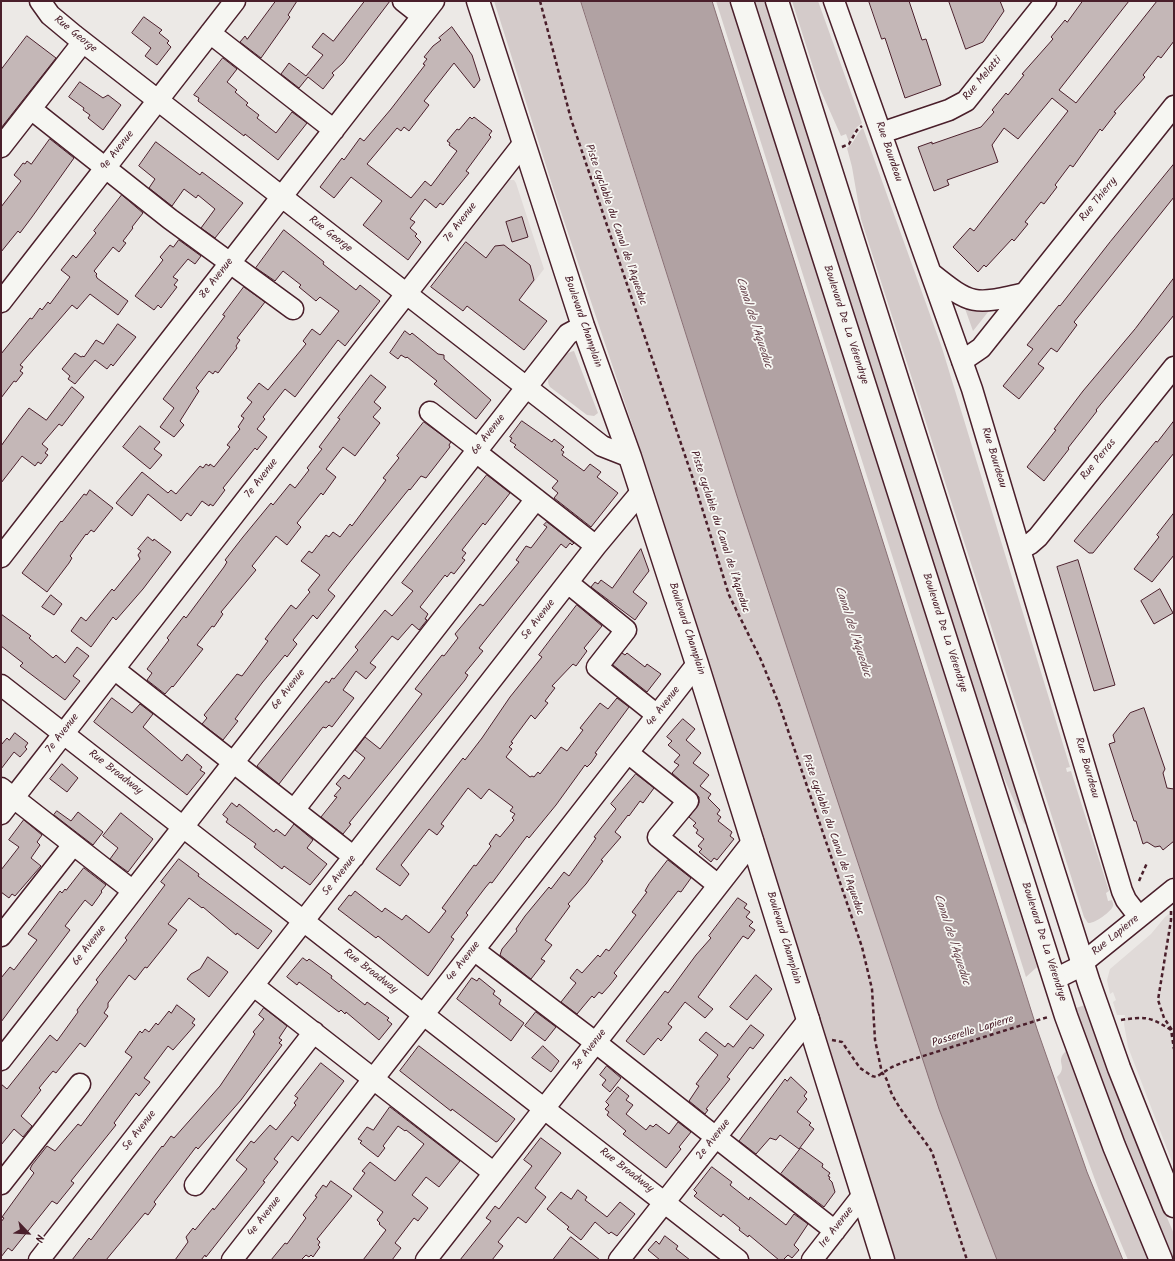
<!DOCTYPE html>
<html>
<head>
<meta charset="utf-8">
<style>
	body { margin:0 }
	#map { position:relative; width:1175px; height:1261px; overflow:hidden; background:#ece9e6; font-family:Kalam,sans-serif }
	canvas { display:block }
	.frame { position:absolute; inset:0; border:2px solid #4a1f2b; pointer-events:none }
	.north { position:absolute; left:8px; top:1213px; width:40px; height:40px; -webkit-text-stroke:3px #f6f6f2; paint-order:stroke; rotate:115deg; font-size:11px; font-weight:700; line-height:16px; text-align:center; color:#4a1f2b }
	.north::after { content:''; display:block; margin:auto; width:14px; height:18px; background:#4a1f2b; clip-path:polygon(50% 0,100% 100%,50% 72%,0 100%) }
</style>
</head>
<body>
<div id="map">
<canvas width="1175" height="1261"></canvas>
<div class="frame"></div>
<div class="north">N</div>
</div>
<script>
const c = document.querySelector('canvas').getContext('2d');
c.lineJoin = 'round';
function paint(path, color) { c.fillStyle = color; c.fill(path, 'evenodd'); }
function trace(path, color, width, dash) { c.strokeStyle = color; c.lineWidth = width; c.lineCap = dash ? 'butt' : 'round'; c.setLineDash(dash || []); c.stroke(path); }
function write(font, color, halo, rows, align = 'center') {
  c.font = font + ' Kalam,sans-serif'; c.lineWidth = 3.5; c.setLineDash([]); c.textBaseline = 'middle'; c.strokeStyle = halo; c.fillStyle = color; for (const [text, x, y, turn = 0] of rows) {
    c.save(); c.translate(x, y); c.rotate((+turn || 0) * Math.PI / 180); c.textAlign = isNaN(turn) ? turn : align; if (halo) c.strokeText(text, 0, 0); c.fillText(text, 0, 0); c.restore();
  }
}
paint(new Path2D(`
	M510 180H514L516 183 544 269 528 290 464 239Z
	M1174 910V1167L1128 1047 1124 1024 1125 1015H1117L1113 1002 1116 1000 1113 992 1110 994 1107 980 1110 969 1151 934 1165 917Z`), '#e0dad8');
paint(new Path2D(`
	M494 1H581L727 464 894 972 930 1081 997 1260H895L655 493 555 194Z
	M716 1H730L1037 967 1026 977Z
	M754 1H765L1026 823 1024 824 998 764Z
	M792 1H818L862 123 856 128 849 142 846 134 841 136 820 89Z
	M863 128 942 348 1070 767 1066 768 1067 772 1071 771 1109 891 1106 893 1108 901 1112 900C1112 901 1114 904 1113 906 1111 912 1094 924 1088 923L1084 917 861 219 852 167 847 148C855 143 856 133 863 128Z
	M963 303 992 307 973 331Z
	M574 351 598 413 594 416 587 415 550 387C542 376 563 352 574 351Z
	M1085 1005 1141 1156 1174 1234V1258C1137 1177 1104 1093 1076 1008Z
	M1066 1051 1113 1177 1149 1260H1128L1101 1196 1057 1077C1069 1066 1054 1062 1066 1051Z`), '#d4cbca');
const water = new Path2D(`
	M581 1H712L1037 1029 1087 1172 1123 1260H997L939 1109 894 972 738 499Z`);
paint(water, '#b1a2a3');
trace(water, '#886e73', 1);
const building = new Path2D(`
	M276 1H297L288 15 290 17 261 58 240 42 245 36 247 39Z
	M365 1H390L343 63 332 73 334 75 323 89 308 77 299 88 281 74 289 63 306 76 323 55 312 47 323 33 333 41Z
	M869 1H909L922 40 926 39 941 85 905 98 885 38 882 39Z
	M949 1H1000L1004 11 983 42 966 49Z
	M1083 1H1129L1059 90 1076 103 1157 1H1174V41L1161 58 1158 56 1143 75 1145 77 1114 112 1116 113 1102 131 1100 129 1073 167 1070 165 1055 185 1057 187 1044 204 1041 202 1025 222 1028 224 1014 241 1012 239 986 267 984 265 978 272 953 247 970 228 974 231 1068 111 1052 98 1018 139 1004 128 992 145 998 162 947 180 949 185 934 191 918 147 932 142V144L981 127 994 112 992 110 1006 93 1008 95 1024 75 1022 74 1053 39 1051 37 1065 20 1067 22Z
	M144 17 162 30 159 33 169 41 167 43 171 47 157 65 145 56 151 48 132 33Z
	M452 27 472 55 480 80 474 88 454 63 424 101 429 105 409 131 404 127 401 131 397 128 367 164 411 198 425 181 431 186 457 151 449 145 450 143 447 141 457 129 459 130 470 117 472 119 474 117 492 131 489 135 491 137 466 171 469 173 443 205 440 203 436 208 425 199 410 219 415 222 410 228 417 234 415 236 421 242 408 260 363 225 382 201 351 177 334 198 320 187 342 158 344 160 360 138 364 141 391 109 425 65 423 64 427 59 424 57 433 46 441 40 439 38Z
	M27 36 56 58 1 128V70Z
	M223 58 237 69 227 82 237 90 235 92 248 103 246 105 259 115 257 118 276 133 292 112 307 123 278 160 245 134 244 136 198 101 199 98 194 95Z
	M80 82 103 98 108 95 121 105 103 130 88 118 90 115 83 110 84 108 69 97Z
	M50 139 74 158 32 217 20 233 18 231 1 252V207L21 181 14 175 23 163 25 164 27 161 31 164Z
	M156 142 200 175 202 172 243 203 215 238 201 228 215 209 198 195 196 198 184 189 172 206 149 188 155 179 139 166Z
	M1174 164V197L1074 322 1077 325 1057 352 1051 348 1038 364 1044 368 1019 399 1003 386 1033 349 1027 345 1059 305 1060 306 1110 242Z
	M122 195 143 213 132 227 133 228 123 241 126 243 119 252 113 247 94 271 97 274 96 275 97 278 128 301 118 315 90 294 77 309 72 305 20 365 23 367 20 371 23 373 16 382 14 381 1 398V354L30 318 32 319 40 308 42 310 48 302 50 304 70 277 61 270 73 255 76 258 96 233 94 231Z
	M522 217 528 237 512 242 506 222Z
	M284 230 324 262 323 264 328 268 356 290 360 285 380 301 345 346 338 340 295 397 285 389 263 417 265 419 257 429 267 437 257 450 255 448 223 488 225 490 213 506 210 504 209 506 202 501 191 516 187 513 181 521 148 494 132 516 116 503 142 472 168 493 171 490 176 494 200 466 203 468 206 464 209 466 210 464 214 467 230 447 227 445 240 429 238 427 244 418 241 416 252 402 247 398 259 383 268 390 306 344 303 341 312 329 320 335 339 311 320 297 316 301 299 287 301 285 283 271 275 281 256 268Z
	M179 240 201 256 195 264 188 259 173 277 178 280 174 285 177 287 161 308 158 305 154 310 135 296 163 260 160 257 170 245 173 247Z
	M466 242 486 258 495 246 504 245 530 265 534 280 519 300 547 321 524 350 467 306 463 311 431 287Z
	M1174 278V315L1096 410 1097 411 1068 448 1069 449 1044 481 1027 467 1056 430 1054 429 1083 391 1135 329Z
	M244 287 265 302 237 338 240 340 236 346 237 348 227 361 218 373 215 371 213 374 209 371 196 388 199 391 180 421 184 425 174 437 160 427 174 408 163 399 225 316 223 315Z
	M118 324 136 337 113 366 111 364 107 369 95 360 75 384 68 379 70 376 62 369 75 353 81 357 83 356 84 357 96 340 103 344Z
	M405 331 410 335 412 333 438 354 444 355V359L491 400 476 419 434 384 437 381 407 357 406 358 401 355 398 359 390 353Z
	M371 375 386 387 374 402 381 408 373 417 380 423 355 456 343 447 326 469 336 477 323 495 321 493 297 523 301 527 287 545 276 536 252 566 256 570 221 612 223 614 214 627 212 626 197 645 203 649 173 687 172 686 165 694 147 680 152 673 147 669 169 640 167 638 184 616 186 618 224 567 227 562 225 560 243 537 271 503 273 505 290 484 295 488 309 470 307 468 322 449 319 447 340 419 338 418Z
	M72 387 84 397 62 426 59 424 42 444 48 449 45 453 48 455 41 464 38 462 35 466 22 456 1 483V446L19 421 29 408 46 420Z
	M522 421 552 442 554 439 564 447 561 450 564 452 562 455 584 471 590 464 601 472 597 477 618 493 591 527 554 498 558 493 552 488 558 481 514 447 516 445 510 441 512 438 510 437Z
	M1174 421V453L1093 553H1089L1074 541 1156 441 1157 442Z
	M424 422 451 442 449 445 450 447 426 478 421 476 410 490 409 489 350 562 328 590 335 596 317 619 313 615 293 640 297 644 287 657 285 655 262 683 235 719 238 721 223 740 202 724 207 718 204 715 237 674 242 676 268 641 265 639 291 605 296 609 310 592 308 590 320 575 301 561 309 551 312 553 326 535 329 537 333 532 340 537 350 524 352 526 386 480 383 478 399 458 397 456Z
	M140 426 160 442 154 449 162 455 150 469 123 447Z
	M487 475 510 493 485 525 483 523 462 550 466 553 462 558 465 560 454 574 451 572 447 577 445 575 420 607 428 614 425 619 427 620 419 630 412 624 398 640 392 636 370 663 376 667 366 679 356 671 343 690 354 698 332 727 329 725 326 728 323 727 279 784 257 766 326 681 329 683 332 678 334 679 358 650 355 647 385 610 392 616 413 591 402 583Z
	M90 490 113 508 94 532 91 530 87 535 86 534 70 556 72 558 69 563 47 592 22 573 61 521 62 522 84 494 86 495Z
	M1174 513V555L1152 582 1134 569 1159 537 1157 535Z
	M547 522 574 543 572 545 570 543 566 548 561 544 479 648 483 651 465 673 468 675 465 680 349 823 351 824 343 834 321 817 337 797 334 796 341 788 336 784 344 775 349 779 365 758 355 750 365 737 380 749 422 694 415 689 442 655 444 656 458 638 455 634 480 604 483 606 519 562 516 560 526 546 531 548 547 527 544 525Z
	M148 537 153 541 154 539 171 552 143 589 116 620 113 617 91 647 71 631 81 617 86 621 112 589 114 591 140 559 138 555 141 551 138 549Z
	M641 549 649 571 633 592 647 603 635 620 591 587 595 582 598 584 601 580 612 588Z
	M1078 560 1115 685 1094 691 1057 567Z
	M1160 589 1173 613 1154 624 1141 601Z
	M51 595 62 604 54 615 42 607Z
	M577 605 602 626 584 648 587 651 576 666 573 664 552 686 555 688 545 701 548 703 535 719 531 715 511 742 513 743 509 747 512 749 506 757 530 777 532 776 534 777 538 772 540 774 561 747 567 751 583 730 580 728 600 703 608 709 617 698 629 707 595 753 597 754 591 763 587 767 585 765 556 805 529 838 527 836 492 883 490 882 485 888 466 913 468 915 451 937 454 939 428 976 378 936 376 938 338 909 349 895 351 896 355 891 382 912 385 908 402 920 406 915 429 933 446 911 442 908 474 865 476 866 491 846 489 844 496 834 500 837 514 820 512 818 515 814 510 811 513 807 489 789 481 799 468 788 441 824 444 826 437 835 429 829 401 865 409 874 400 886 376 869 463 758 465 760 482 738 510 697 542 657 539 655Z
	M1 614 31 636 29 638 53 658 56 655 65 663 77 647 89 656 73 676 80 681 65 700 20 666 23 663 1 646Z
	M622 653 625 655 627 653 645 667 647 664 661 674 647 692 613 665Z
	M112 698 132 713 140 704 153 714 143 727 182 761 187 754 202 767 200 770 205 773 187 795 94 722Z
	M1144 708 1165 769 1163 773 1167 788 1174 789V841L1163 850 1160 846 1155 847 1147 842 1143 844 1136 821H1134L1109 744 1115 742 1113 735 1130 713Z
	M683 719 695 729 686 740 701 753 693 763 709 775 700 786 711 794 708 798 720 810 717 814 721 817 718 821 732 832 730 836 734 839 717 860 714 858 711 862 699 852 702 849 698 846 704 839 696 833 698 830 693 826 696 823 689 817 699 803V797L672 773 679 765 674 762 680 755 668 745 672 741 667 737Z
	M15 733 28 743 25 747 27 749 20 757 14 752 1 769V745L7 738 9 740Z
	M62 764 78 778 67 792 50 779Z
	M636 774 654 788 643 803 640 801 629 816 628 815 615 832 621 837 601 860 603 861 586 884 568 904 570 906 545 940 552 945 541 959 545 961 531 979 500 955 502 949 517 931 516 929 525 916 549 887 551 889 564 872 569 876 594 841 596 838 594 837 616 809 611 804Z
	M232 803 237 807 239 804 274 832 276 829 285 836 294 824 313 840 307 848 327 864 310 885 284 866 282 869 254 847 256 844 226 822 228 819 223 815Z
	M57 811 71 821 78 812 103 832 93 845 54 815Z
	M121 813 153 839 128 872 110 859 118 848 103 836Z
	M24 820 42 835 37 842 40 845 31 858 41 866 15 896 12 894 9 898 1 892V870L19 847 9 840Z
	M179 859 199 874 198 876 272 931 258 949 237 933 236 935 203 907 202 908 189 898 168 924 177 930 167 943 147 968 145 967 135 980 129 975 108 1003V1007L104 1013 108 1016 85 1047 80 1043 56 1073 53 1071 39 1088 41 1090 21 1116 32 1126 23 1137 14 1129 1 1145V1084L7 1089 50 1035 57 1041 78 1012 77 1010 98 982 96 980 127 940 125 938 165 885 161 882Z
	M668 860 691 878 681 892 678 891 614 973 617 976 610 985 602 994 599 992 594 998 592 996 577 1014 561 1002 576 983 570 978 577 969 582 973 598 955 600 957 606 949 609 951 636 915 632 912 647 892 645 891 649 884Z
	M84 868 106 885 101 891 102 892 92 906 85 900 65 926 70 930 1 1022V978L10 967 14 970 37 940 28 934 60 891 62 893 65 889 66 890Z
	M738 898 747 904 744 908 750 912 746 917 753 922 749 926 755 930 748 939 743 936 698 997 713 1009 705 1018 685 1002 668 1024 672 1027 661 1041 658 1038 644 1055 626 1041 665 991 668 993 696 955 711 938 709 936Z
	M208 957 228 972 209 997 187 979 191 974 200 969Z
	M303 958 307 961 309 959 332 976 331 978 365 1005 367 1002 389 1018 387 1020 392 1024 379 1040 346 1012 345 1014 341 1010 339 1012 299 982 297 985 287 977Z
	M756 975 772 989 747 1020 730 1007Z
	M472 978 477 981 479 978 495 991 493 994 501 1000 499 1004 524 1023 511 1041 457 999Z
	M177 1005 195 1019 192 1023 195 1025 173 1050 168 1046 144 1078 150 1082 139 1096 136 1093 114 1123 116 1125 71 1181 74 1183 57 1204 52 1201 12 1251 8 1248 1 1257V1222L4 1218 2 1217 34 1173 30 1169 32 1165 47 1146 55 1151 78 1124 81 1126 132 1057 125 1052 140 1031 142 1033 145 1029 149 1032 156 1023 158 1025 169 1011 171 1013Z
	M264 1008 287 1026 279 1038 282 1040 279 1043 282 1045 241 1100 198 1149 196 1147 154 1202 156 1204 148 1215 145 1213 106 1260H72L89 1238 91 1240 162 1146 163 1147 171 1136 174 1138 220 1086 255 1034 253 1032 264 1019 259 1015Z
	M536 1012 556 1027 545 1041 525 1026Z
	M751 1025 764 1035 753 1049 750 1047 727 1077 730 1079 706 1109 708 1110 705 1114 689 1101 699 1086 696 1084 718 1055 699 1040 706 1032 725 1047 728 1043 733 1047Z
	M419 1046 515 1119 498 1141 496 1142 452 1109 451 1111 400 1071Z
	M543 1046 559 1061 551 1072 532 1058Z
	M321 1063 344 1081 298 1141 292 1136 274 1159 278 1162 263 1181 265 1182 206 1257 205 1255 201 1260H175L188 1242 186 1237 193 1228 195 1230 213 1208 214 1210 247 1169 236 1160 251 1141 254 1143 270 1125 276 1130 296 1105 294 1103 298 1098 295 1096Z
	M607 1066 621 1078 610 1092 602 1085 606 1080 600 1075Z
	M791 1077 807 1092 804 1096 807 1099 797 1112 811 1123 809 1125 814 1129 799 1149 780 1135 776 1140 770 1138 756 1154 739 1141 785 1079 787 1081Z
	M618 1087 629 1096 626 1100 633 1105 626 1114 646 1130 650 1125 653 1127 656 1124 669 1134 678 1122 691 1132 679 1147 681 1149 666 1168 623 1134 626 1131 607 1115 609 1112 605 1109 609 1105 606 1102Z
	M390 1107 460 1161 439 1187 426 1177 412 1195 428 1208 418 1221 414 1218 395 1243 401 1248 392 1260H363L386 1230 379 1224 380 1223 377 1220 383 1212 353 1189 365 1173 362 1171 370 1162 395 1181 424 1144 406 1130 405 1131 398 1126 383 1146 385 1148 378 1157 360 1143 362 1141 358 1139 367 1127 373 1130Z
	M541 1138 561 1153 535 1188 546 1197 526 1223 518 1217 498 1242 503 1246 492 1260H460L491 1221 486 1218 495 1206 499 1209 532 1166 524 1160Z
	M801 1148 823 1164 822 1167 830 1173 828 1176 830 1177 829 1179 832 1182 835 1192 824 1207 781 1174Z
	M712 1167 732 1182 730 1185 749 1200 750 1197 786 1225 794 1214 808 1224 794 1245 799 1250 792 1258 788 1255 783 1260H779L749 1235 748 1237 739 1230 740 1228 723 1214 721 1217 694 1196 697 1193 694 1190Z
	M331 1181 352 1196 317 1239 320 1242 318 1245 320 1247 313 1257 311 1255 309 1257 306 1255 301 1260H271L285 1243 287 1244 306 1218 303 1215 317 1197 315 1196 323 1185 326 1187Z
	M578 1190 587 1197 585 1200 607 1217 620 1202 635 1214 617 1236 611 1232 609 1234 595 1222 581 1240 567 1229 569 1227 547 1209 561 1192 571 1199Z
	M665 1236 678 1246 676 1249 690 1260H660L648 1250 656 1241 659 1244Z
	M571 1237 600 1260H553Z`);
paint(building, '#c4b7b7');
trace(building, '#4a1f2b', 1);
const minor = new Path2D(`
	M40 1 50 15 74 35 602 446 630 457
	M403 1 422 16
	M834 1 972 389 1122 891 1126 900 1139 917
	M210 33 334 130
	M31 109 170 219 293 309
	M881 133 949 110 966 101 1046 1
	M1 147 83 42
	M931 273C972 306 974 305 1025 293
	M1 302 235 1
	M962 361 981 348 1174 106
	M430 412 478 449
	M476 452 596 546
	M1021 549 1030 544 1038 537 1174 367
	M1 557 434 1
	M568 583 626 630 597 667 657 715
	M114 669 354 857
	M1 685 738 1260
	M628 753 688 801 658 837 718 885
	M1 788 133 891
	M294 810 536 499
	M1 814 523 144
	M1 936 73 845
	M474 950 604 1049 835 1231
	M1055 979 1075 969 1174 889
	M254 986 494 1173
	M1 1060 568 334 583 326
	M1 1184 80 1084
	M195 1185 314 1032
	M39 1260 596 546 641 492
	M232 1260 697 664
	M426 1260 753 841
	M619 1260 809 1019
	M812 1260 862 1196`);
const major = new Path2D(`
	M478 1 583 326 630 457 697 664 883 1260
	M742 1 1066 1016 1114 1146 1161 1260
	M777 1 1089 983 1119 1068 1174 1206`);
trace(minor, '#4a1f2b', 23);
trace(major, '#4a1f2b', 25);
trace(new Path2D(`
	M540 1 571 119 694 482 729 595 761 660 779 704 862 947 872 989 875 1040 882 1073C888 1077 889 1091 894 1098 905 1118 920 1133 932 1152L967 1260
	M842 147 849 144 857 130 862 126
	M1139 881 1147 863
	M1171 911V920L1158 1000 1164 1018 1174 1033
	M1121 1020C1145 1016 1151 1017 1171 1030L1174 1049
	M832 1040 842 1042 860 1068 872 1076 876 1077 892 1067 904 1062 1048 1017`), '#4a1f2b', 2.5, [4, 3]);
trace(minor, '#f6f6f2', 20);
trace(major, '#f6f6f2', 22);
write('11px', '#4a1f2b', '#f6f6f2', [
	["Rue George",75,35,39],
	["Rue Melatti",983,79,-50],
	["9e Avenue",118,151,-52],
	["Rue Bourdeau",888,152,71],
	["Rue Thierry",1099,200,-51],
	["7e Avenue",461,223,-52],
	["Piste cyclable du Canal de l'Aqueduc",615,225,71],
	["Rue George",330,235,38],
	["8e Avenue",217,279,-52],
	["Boulevard Champlain",582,322,71],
	["Boulevard De La Vérendrye",845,325,72],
	["6e Avenue",489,435,-52],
	["Rue Bourdeau",993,458,73],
	["Rue Perras",1099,460,-51],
	["7e Avenue",262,479,-52],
	["Piste cyclable du Canal de l'Aqueduc",719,532,72],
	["5e Avenue",539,620,-52],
	["Boulevard Champlain",686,629,72],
	["Boulevard De La Vérendrye",944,633,72],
	["6e Avenue",289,690,-52],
	["4e Avenue",664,707,-52],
	["7e Avenue",63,734,-52],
	["Rue Bourdeau",1086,768,74],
	["Rue Broadway",115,773,38],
	["Piste cyclable du Canal de l'Aqueduc",832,835,71],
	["5e Avenue",340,876,-52],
	["Rue Lapierre",1116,936,-39],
	["Boulevard Champlain",783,938,73],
	["Boulevard De La Vérendrye",1043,942,72],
	["6e Avenue",90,946,-52],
	["4e Avenue",464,962,-52],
	["Rue Broadway",370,972,38],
	["Passerelle Lapierre",973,1032,-17],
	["3e Avenue",590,1050,-52],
	["5e Avenue",140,1131,-52],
	["2e Avenue",714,1140,-52],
	["Rue Broadway",626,1171,38],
	["4e Avenue",265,1217,-52],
	["1re Avenue",837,1228,-52]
]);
write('italic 12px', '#6e4d55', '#f6f6f2', [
	["Canal de l'Aqueduc",753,323,72],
	["Canal de l'Aqueduc",852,632,72],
	["Canal de l'Aqueduc",951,940,72]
]);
</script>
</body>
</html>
